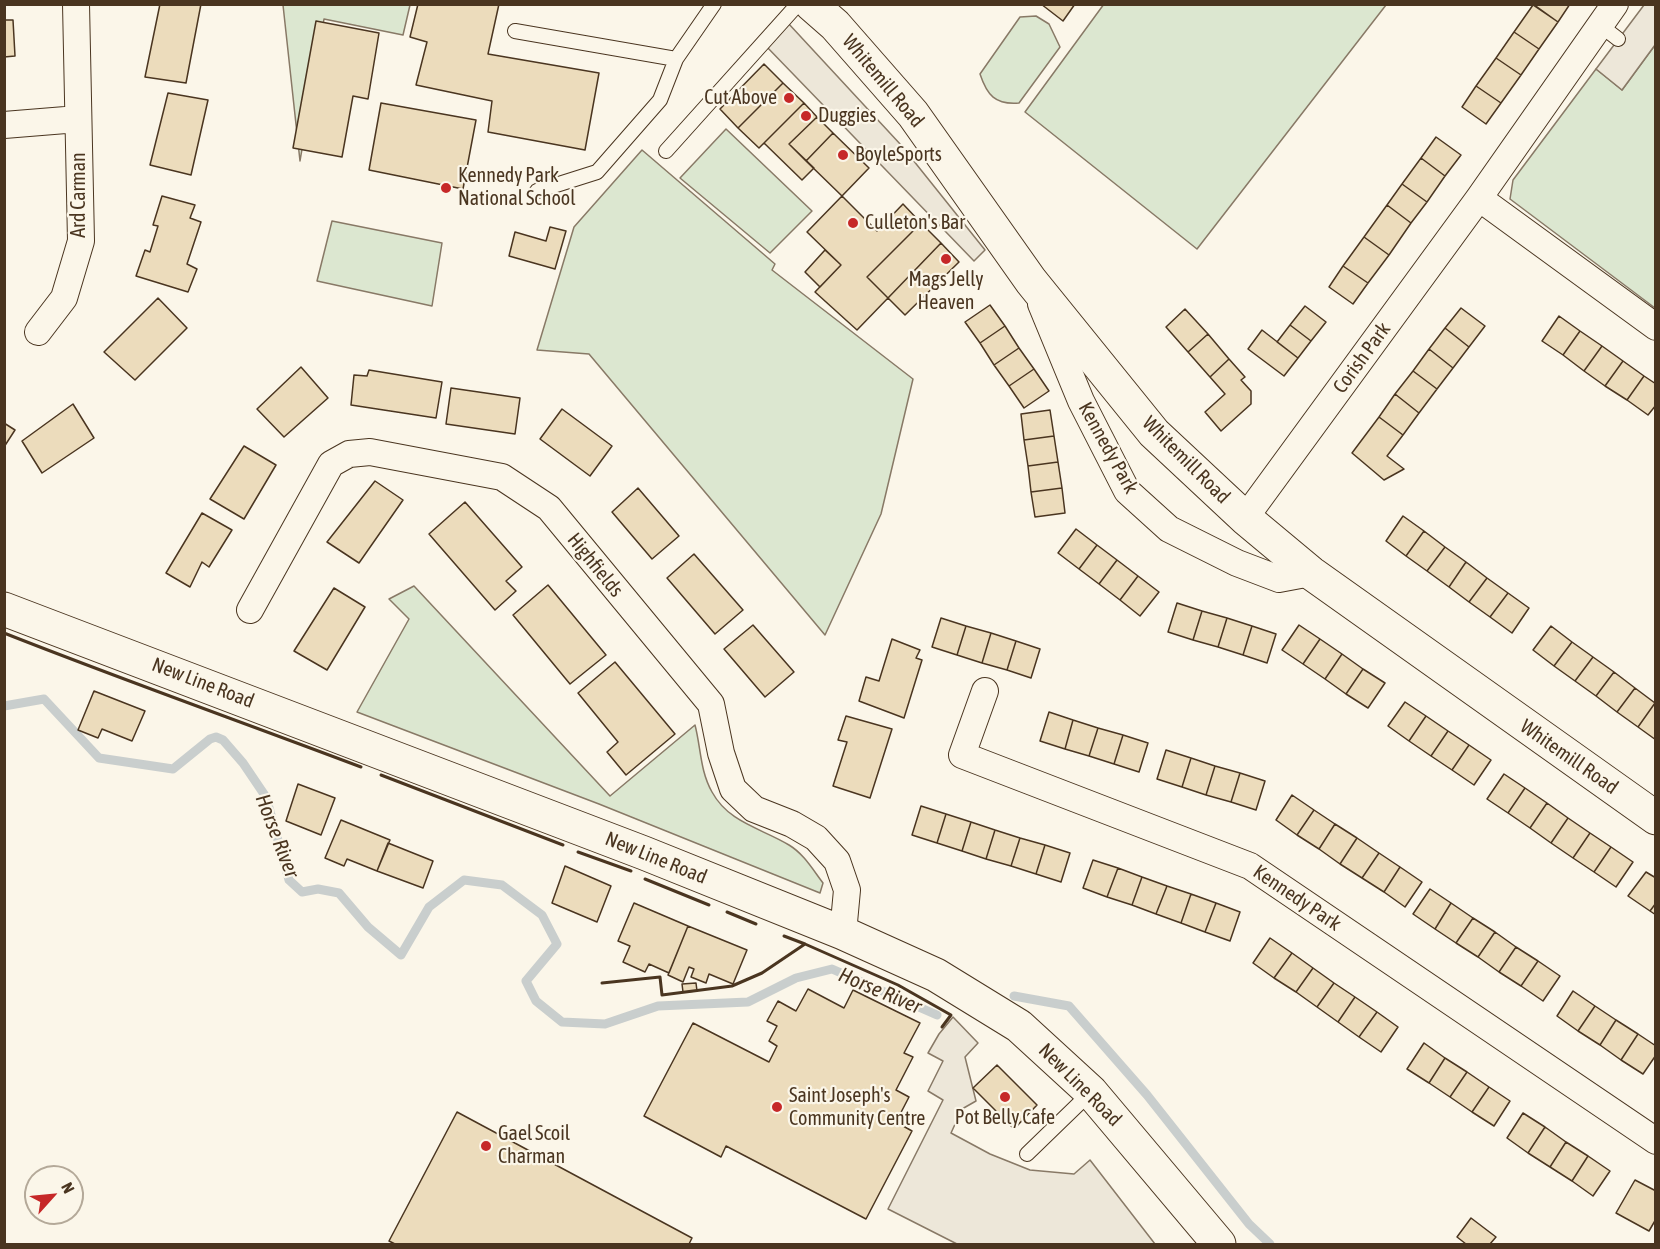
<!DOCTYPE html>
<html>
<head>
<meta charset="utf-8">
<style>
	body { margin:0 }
	#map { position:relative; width:1660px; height:1249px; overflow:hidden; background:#fbf6e9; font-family:"Asap Condensed",sans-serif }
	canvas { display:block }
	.frame { position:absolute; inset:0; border:6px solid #4a3520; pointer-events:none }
	.north { position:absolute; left:24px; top:1165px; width:60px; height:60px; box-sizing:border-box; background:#fbf6e9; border:2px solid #b4a999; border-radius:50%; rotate:63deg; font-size:16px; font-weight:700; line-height:24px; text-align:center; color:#4a3520 }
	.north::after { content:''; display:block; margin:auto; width:21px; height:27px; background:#c62828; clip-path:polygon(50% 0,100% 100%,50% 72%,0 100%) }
</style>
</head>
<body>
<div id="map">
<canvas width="1660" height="1249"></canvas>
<div class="frame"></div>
<div class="north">N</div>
</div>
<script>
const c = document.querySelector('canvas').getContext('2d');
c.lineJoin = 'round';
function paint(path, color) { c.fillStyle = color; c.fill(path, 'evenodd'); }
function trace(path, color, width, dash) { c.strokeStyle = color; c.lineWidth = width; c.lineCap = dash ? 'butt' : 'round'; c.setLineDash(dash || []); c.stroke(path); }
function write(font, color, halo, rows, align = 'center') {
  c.font = font + ' "Asap Condensed",sans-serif'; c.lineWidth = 4.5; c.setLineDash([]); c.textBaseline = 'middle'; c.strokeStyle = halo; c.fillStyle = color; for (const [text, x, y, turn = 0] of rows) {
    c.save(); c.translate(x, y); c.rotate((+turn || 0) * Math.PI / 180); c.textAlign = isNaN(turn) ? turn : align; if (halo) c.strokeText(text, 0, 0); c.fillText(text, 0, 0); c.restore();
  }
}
const green = new Path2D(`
	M1104 4H1386V5L1197 249 1025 112Z
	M283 5H410L403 35 324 19 300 161Z
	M1036 16 1049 24 1060 47 1019 103C995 105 987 95 980 74L1020 17Z
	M1655 45V308L1510 199 1513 180 1596 69 1622 90Z
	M726 129 812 211 770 253 680 178Z
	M642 150 775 264 772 270 913 379 881 514 825 635 589 354 537 350 574 227Z
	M332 221 442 243 432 306 317 281Z
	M414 586 610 796 695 725C701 748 700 771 712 792 729 823 761 828 789 845 804 854 813 870 823 883L820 893 599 804 357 712 409 619 389 599Z`);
paint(green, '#dce7d0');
trace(green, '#887966', 1.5);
const parking = new Path2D(`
	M1644 5H1655V45L1622 90 1596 69Z
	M788 23 901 145 985 250 974 261 765 45Z
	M953 1017 978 1043 965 1057 976 1101 962 1109 951 1133 990 1154 1030 1170 1074 1174 1090 1160 1155 1244H957L888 1209 943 1100 928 1091 943 1061 928 1053 939 1034Z`);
paint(parking, '#ede7d9');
trace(parking, '#887966', 1.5);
trace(new Path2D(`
	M4 706 44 699 99 758 173 769 210 739 216 737 223 740 243 763 266 797 289 880 302 892 318 889 339 893 368 927 401 955 429 907 464 880 502 885 542 915 557 944 526 981 536 1001 562 1022 605 1024 658 1006 748 1002 796 978 832 969 937 1015
	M1014 996 1069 1006 1147 1095 1249 1224 1270 1244`), '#c9cecd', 9);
const building = new Path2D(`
	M160 4H201L186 83 145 77Z
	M418 4H499L488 54 599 73 585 150 488 132 492 101 416 85 427 42 410 37Z
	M1041 4H1075L1063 21Z
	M1533 4H1570L1558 22Z
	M1533 5 1558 22 1539 49 1514 32Z
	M4 20H13L15 56 4 57Z
	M316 21 379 33 368 99 353 96 342 157 293 148Z
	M1514 32 1539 49 1521 75 1496 58Z
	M1496 58 1521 75 1501 103 1476 86Z
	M764 64 783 83 738 128 720 109Z
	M783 83 804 103 759 148 738 128Z
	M1476 86 1501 103 1486 124 1462 107Z
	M168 93 208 100 191 175 150 165Z
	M381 103 476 120 463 189 369 170Z
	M804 103 817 117 789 144 814 168 802 180 764 143Z
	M817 117 833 133 806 161 789 144Z
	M833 133 869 168 842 196 806 161Z
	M1436 137 1461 155 1445 176 1421 158Z
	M1421 158 1445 176 1427 202 1402 184Z
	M1402 184 1427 202 1411 223 1387 205Z
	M162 196 195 205 190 218 201 222 187 264 197 269 188 292 136 276 145 250 150 252 158 226 153 225Z
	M842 196 877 231 903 204 921 223 867 277 888 298 857 330 815 292 841 265 807 232Z
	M1387 205 1411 223 1389 255 1364 237Z
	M921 223 941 243 888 298 867 277Z
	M550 227 566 231 555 269 509 256 515 232 546 241Z
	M1364 237 1389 255 1368 283 1343 266Z
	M941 243 959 262 905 315 888 298Z
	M825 250 841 265 820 287 805 272Z
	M1343 266 1368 283 1353 304 1329 287Z
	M158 298 187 328 135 380 104 352Z
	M990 305 1005 326 980 343 965 322Z
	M1305 306 1326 322 1311 341 1290 325Z
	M1461 308 1485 326 1469 347 1445 328Z
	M1185 309 1208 334 1188 352 1166 327Z
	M1559 316 1580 331 1563 355 1542 341Z
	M1290 325 1311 341 1298 358 1277 342Z
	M1005 326 1019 348 994 365 980 343Z
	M1445 328 1469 347 1453 368 1429 349Z
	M1262 330 1298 358 1284 376 1248 349Z
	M1580 331 1602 346 1584 371 1563 355Z
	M1208 334 1229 359 1210 377 1188 352Z
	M1602 346 1623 361 1605 386 1584 371Z
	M1019 348 1034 369 1009 386 994 365Z
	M1429 349 1453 368 1437 389 1413 371Z
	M1229 359 1245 377 1241 380 1251 391V404L1221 431 1205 412 1225 394 1210 377Z
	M1623 361 1644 376 1627 400 1605 386Z
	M301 367 328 398 284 437 257 409Z
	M1034 369 1049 391 1024 408 1009 386Z
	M369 370 442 382 436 418 351 405 354 375 367 376Z
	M1413 371 1437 389 1419 413 1395 394Z
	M1644 376 1656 384V405L1648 415 1627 400Z
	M451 388 520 398 515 434 446 424Z
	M1395 394 1419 413 1403 435 1379 417Z
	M73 404 94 438 42 473 22 441Z
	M562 409 612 446 590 476 540 439Z
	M1050 410 1054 436 1024 440 1021 414Z
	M1379 417 1403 435 1387 456 1404 469 1384 480 1352 453Z
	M4 423 15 430 4 447Z
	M1054 436 1058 462 1028 466 1024 440Z
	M244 446 276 465 244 519 210 499Z
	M1058 462 1062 488 1031 492 1028 466Z
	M375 481 403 500 359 563 327 542Z
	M638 488 679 536 652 559 612 512Z
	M1062 488 1065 513 1035 517 1031 492Z
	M465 502 522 567 506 581 516 591 495 610 429 534Z
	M202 513 232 530 209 567 202 562 190 587 166 573Z
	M1403 516 1424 531 1406 556 1386 541Z
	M1076 529 1097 545 1079 569 1058 553Z
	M1424 531 1445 547 1427 571 1406 556Z
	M1097 545 1117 560 1099 584 1079 569Z
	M1445 547 1466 562 1449 587 1427 571Z
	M694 554 743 610 715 634 667 578Z
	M1117 560 1138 576 1120 600 1099 584Z
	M1466 562 1487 578 1469 602 1449 587Z
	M1138 576 1159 592 1140 616 1120 600Z
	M1487 578 1508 593 1490 617 1469 602Z
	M548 585 606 655 570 684 513 615Z
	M334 588 365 607 327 670 294 651Z
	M1508 593 1529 608 1512 633 1490 617Z
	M1177 603 1202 611 1193 640 1168 632Z
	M1202 611 1227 618 1218 647 1193 640Z
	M941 618 966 626 957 655 932 647Z
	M1227 618 1252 626 1243 655 1218 647Z
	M753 625 794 672 765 697 724 649Z
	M1299 625 1320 639 1303 664 1282 650Z
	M966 626 991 633 982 663 957 655Z
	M1252 626 1276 634 1267 663 1243 655Z
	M1551 626 1572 642 1554 666 1533 650Z
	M991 633 1016 641 1007 670 982 663Z
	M892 639 920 650 916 658 922 660 904 718 859 701 866 677 879 681Z
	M1320 639 1342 654 1325 679 1303 664Z
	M1016 641 1040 649 1031 678 1007 670Z
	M1572 642 1593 657 1575 681 1554 666Z
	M1342 654 1363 669 1346 694 1325 679Z
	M1593 657 1614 672 1596 696 1575 681Z
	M615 662 675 734 626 775 607 752 618 742 578 693Z
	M1363 669 1385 683 1368 708 1346 694Z
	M1614 672 1635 688 1617 712 1596 696Z
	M1635 688 1655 703 1638 727 1617 712Z
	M94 691 145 711 132 741 102 729 98 738 78 730Z
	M1405 702 1426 716 1409 741 1388 726Z
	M1655 703H1656V740L1638 727Z
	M1049 712 1073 720 1065 749 1040 741Z
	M846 716 892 729 870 798 833 786 847 742 838 740Z
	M1426 716 1448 731 1431 756 1409 741Z
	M1073 720 1098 728 1089 756 1065 749Z
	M1098 728 1123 735 1114 764 1089 756Z
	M1448 731 1469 745 1452 770 1431 756Z
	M1123 735 1148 743 1139 772 1114 764Z
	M1469 745 1491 760 1474 785 1452 770Z
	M1166 750 1191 758 1182 787 1157 779Z
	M1191 758 1215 766 1206 795 1182 787Z
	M1215 766 1240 773 1231 802 1206 795Z
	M1240 773 1265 781 1256 810 1231 802Z
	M1504 774 1525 788 1508 813 1487 799Z
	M298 784 335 798 321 835 286 821Z
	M1525 788 1547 803 1530 828 1508 813Z
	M1292 795 1314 810 1297 835 1276 820Z
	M1547 803 1568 818 1551 843 1530 828Z
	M921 806 946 814 937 843 912 835Z
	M1314 810 1335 824 1319 849 1297 835Z
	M946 814 971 822 962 851 937 843Z
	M1568 818 1590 833 1573 858 1551 843Z
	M341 820 390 840 377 871 347 859 344 866 325 858Z
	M971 822 995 830 986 859 962 851Z
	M1335 824 1357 838 1340 864 1319 849Z
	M995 830 1020 838 1011 866 986 859Z
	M1590 833 1611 847 1594 872 1573 858Z
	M1020 838 1045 845 1036 874 1011 866Z
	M1357 838 1379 853 1362 878 1340 864Z
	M388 843 433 861 423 888 377 871Z
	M1045 845 1070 853 1061 882 1036 874Z
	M1611 847 1633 862 1616 887 1594 872Z
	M1379 853 1400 867 1384 892 1362 878Z
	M1093 860 1118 868 1107 897 1083 888Z
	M565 866 611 886 597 922 552 903Z
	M1400 867 1422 882 1405 907 1384 892Z
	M1118 868 1142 877 1132 905 1107 897Z
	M1646 872 1656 878V903L1650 911 1628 896Z
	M1142 877 1167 886 1156 914 1132 905Z
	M1167 886 1191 894 1181 923 1156 914Z
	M1430 889 1451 903 1435 929 1413 914Z
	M1191 894 1216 903 1205 932 1181 923Z
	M634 903 688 926 669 973 649 964 645 972 623 962 630 946 618 941Z
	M1216 903 1240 912 1230 941 1205 932Z
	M1451 903 1473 918 1456 943 1435 929Z
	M1656 903V915L1650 911Z
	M1473 918 1495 932 1478 957 1456 943Z
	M688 926 747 950 733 984 709 974 706 983 691 977 694 969 689 967 683 982 668 975Z
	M1495 932 1516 947 1499 972 1478 957Z
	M1270 938 1292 953 1274 978 1253 963Z
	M1516 947 1538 961 1521 986 1499 972Z
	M1292 953 1313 968 1296 992 1274 978Z
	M1538 961 1560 976 1543 1001 1521 986Z
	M1313 968 1334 983 1317 1007 1296 992Z
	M696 983 697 991 683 992 682 984Z
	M1334 983 1355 997 1338 1022 1317 1007Z
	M808 989 844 1008 853 990 920 1023 904 1053 913 1057 896 1090 909 1097 896 1122 912 1131 866 1219 726 1146 721 1157 644 1116 693 1023 769 1062 777 1046 769 1041 777 1026 767 1021 778 1001 796 1011Z
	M1573 991 1595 1006 1578 1031 1557 1016Z
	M1355 997 1377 1012 1359 1037 1338 1022Z
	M1595 1006 1616 1020 1600 1045 1578 1031Z
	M1377 1012 1398 1027 1381 1052 1359 1037Z
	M1616 1020 1638 1034 1621 1060 1600 1045Z
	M1638 1034 1656 1046V1055L1643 1074 1621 1060Z
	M1424 1043 1445 1058 1429 1083 1407 1069Z
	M1445 1058 1467 1072 1450 1097 1429 1083Z
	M997 1065 1037 1105 1014 1129 973 1088Z
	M1467 1072 1489 1087 1472 1112 1450 1097Z
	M1489 1087 1510 1101 1494 1126 1472 1112Z
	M457 1112 692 1238 689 1244H395L389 1241Z
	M1523 1113 1545 1127 1528 1153 1507 1138Z
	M1545 1127 1566 1142 1550 1167 1528 1153Z
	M1566 1142 1588 1156 1572 1181 1550 1167Z
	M1588 1156 1610 1171 1593 1196 1572 1181Z
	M1635 1180 1656 1191V1219L1649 1231 1616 1213Z
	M1471 1218 1496 1237 1490 1244H1466L1457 1237Z`);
paint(building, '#ecdcbc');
trace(building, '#4a3520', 1.5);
const lane = new Path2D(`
	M1600 25 1618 39
	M515 31 676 59 714 4
	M666 151 798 4
	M537 191 597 172 660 100 676 59
	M1027 1154 1091 1092`);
const street = new Path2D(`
	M4 125 78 119
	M1479 198 1656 327
	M1041 304 1081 401 1127 491 1169 529 1237 563 1279 579 1311 573
	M38 332 64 298 81 241 76 4
	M1245 518 1479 198 1615 4
	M250 610 331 464 349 454 370 452 502 477 549 508 711 704 721 753 733 789 754 809 792 824 816 838 837 861 847 890 843 933
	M985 691 962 755 1250 866 1656 1141`);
const secondary = new Path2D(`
	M811 4 835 25 913 114 1031 281 1154 433 1245 518 1311 573 1656 818
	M4 609 644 853 843 933 936 975 1019 1026 1091 1092 1219 1244`);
trace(lane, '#4a3520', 16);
trace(street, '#4a3520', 28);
trace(secondary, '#4a3520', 35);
trace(lane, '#fbf6e9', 14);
trace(street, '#fbf6e9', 26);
trace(secondary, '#fbf6e9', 33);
trace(new Path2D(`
	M4 633C123 680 242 722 361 767
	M381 775 563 845
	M578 852 631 871
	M645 879 709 905
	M727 912 756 924
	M805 944 898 985 951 1015 942 1027
	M602 983 660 977 662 995 732 986 762 973 805 944 784 936`), '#4a3520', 3);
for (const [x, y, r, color] of [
	[789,98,6,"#c62828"],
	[806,116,6,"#c62828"],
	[843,155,6,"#c62828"],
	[446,188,6,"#c62828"],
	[853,223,6,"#c62828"],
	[946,259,6,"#c62828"],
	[1005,1097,6,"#c62828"],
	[777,1107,6,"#c62828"],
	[486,1146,6,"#c62828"]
]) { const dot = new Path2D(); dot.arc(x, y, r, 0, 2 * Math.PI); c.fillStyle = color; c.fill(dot); trace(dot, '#fbf6e9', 2); }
write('20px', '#4a3520', '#fbf6e9', [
	["Whitemill Road",883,81,50],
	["Ard Carman",79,195,-90],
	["Corish Park",1362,358,-54],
	["Kennedy Park",1108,448,61],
	["Whitemill Road",1186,460,45],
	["Highfields",595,565,51],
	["New Line Road",203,683,21],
	["Whitemill Road",1569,757,35],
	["New Line Road",656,858,22],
	["Kennedy Park",1297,898,34],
	["New Line Road",1080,1085,45]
]);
write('20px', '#4a3520', '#fbf6e9', [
	["Cut Above",777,98,"right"],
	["Duggies",818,116],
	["BoyleSports",855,155],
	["Kennedy Park",458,176],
	["National School",458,199],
	["Culleton's Bar",865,223],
	["Mags Jelly",946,280,"center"],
	["Heaven",946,303,"center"],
	["Saint Joseph's",789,1096],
	["Community Centre",789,1119],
	["Pot Belly Cafe",1005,1118,"center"],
	["Gael Scoil",498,1134],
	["Charman",498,1157]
], 'left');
write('italic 21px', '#4a3520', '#fbf6e9', [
	["Horse River",277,836,69],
	["Horse River",880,991,23]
]);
</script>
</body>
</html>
